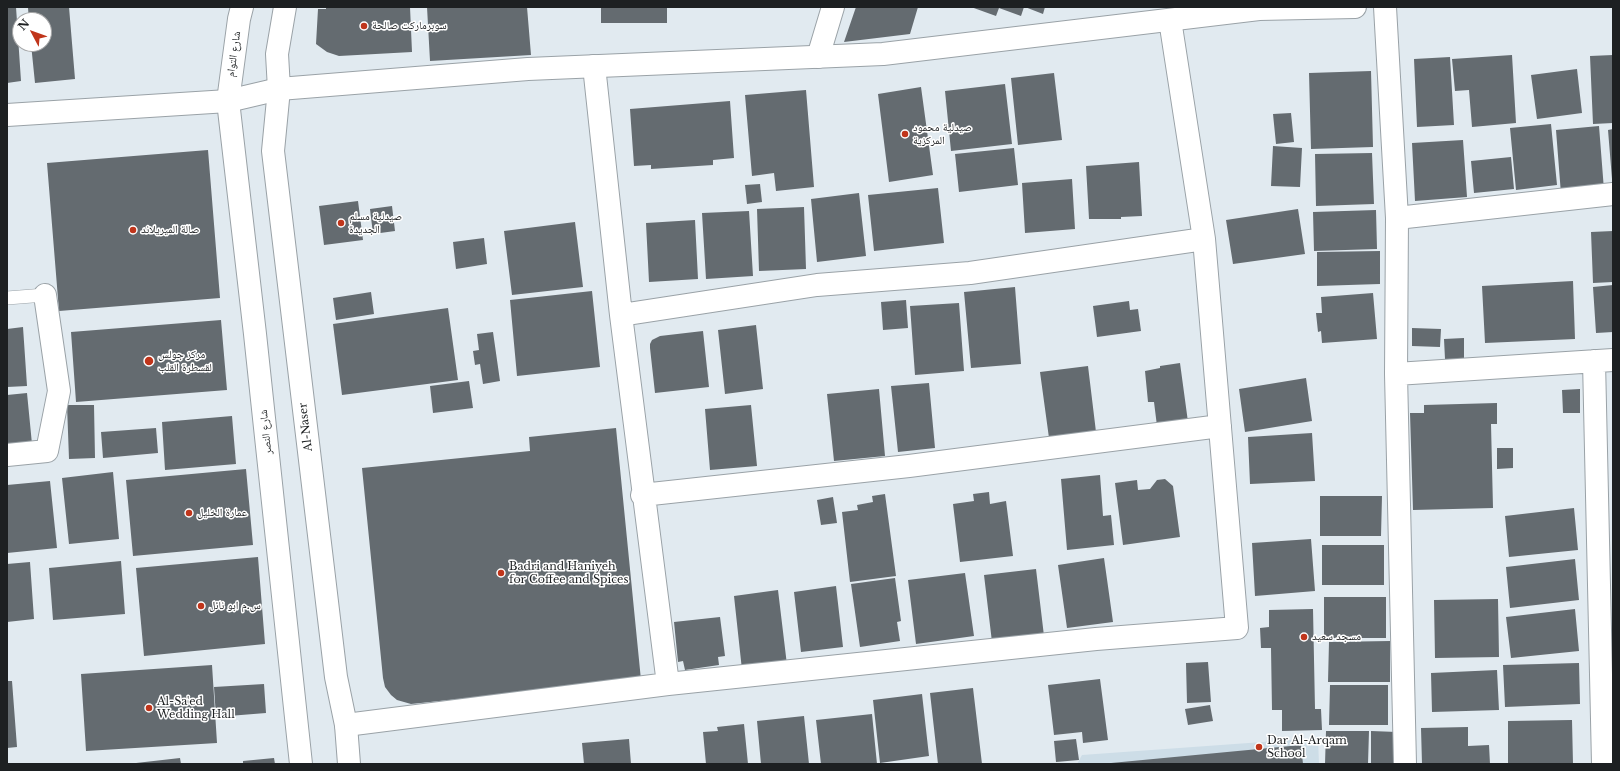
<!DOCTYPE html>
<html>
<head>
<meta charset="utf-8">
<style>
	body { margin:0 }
	#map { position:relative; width:1620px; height:771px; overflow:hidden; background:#e1eaf0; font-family:"Libre Baskerville",serif }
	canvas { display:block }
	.frame { position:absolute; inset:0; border:8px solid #1d2022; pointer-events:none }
	.north { position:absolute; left:12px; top:12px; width:40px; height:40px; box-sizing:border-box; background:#fff; border:1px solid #a5a6a7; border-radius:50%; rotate:311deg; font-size:11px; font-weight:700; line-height:16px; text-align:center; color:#1d2022 }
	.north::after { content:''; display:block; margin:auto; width:14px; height:18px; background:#c0351b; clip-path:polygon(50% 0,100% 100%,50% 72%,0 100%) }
</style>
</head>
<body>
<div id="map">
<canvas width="1620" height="771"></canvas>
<div class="frame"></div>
<div class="north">N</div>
</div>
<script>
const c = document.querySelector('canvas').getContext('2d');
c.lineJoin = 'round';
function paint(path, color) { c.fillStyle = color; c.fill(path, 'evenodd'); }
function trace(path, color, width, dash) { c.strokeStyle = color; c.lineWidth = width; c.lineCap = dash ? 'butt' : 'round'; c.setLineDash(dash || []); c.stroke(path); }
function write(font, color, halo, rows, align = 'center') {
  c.font = font + ' "Libre Baskerville","Noto Naskh Arabic",serif'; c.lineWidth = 3; c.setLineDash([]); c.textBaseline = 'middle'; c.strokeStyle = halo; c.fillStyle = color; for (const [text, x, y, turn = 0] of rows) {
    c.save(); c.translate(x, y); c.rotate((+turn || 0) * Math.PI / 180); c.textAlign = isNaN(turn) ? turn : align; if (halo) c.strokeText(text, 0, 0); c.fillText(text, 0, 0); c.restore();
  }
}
paint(new Path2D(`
	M1318 738 1319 764H1077L1082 755Z`), '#cddde7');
paint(new Path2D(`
	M7 7H16L21 81 7 83Z
	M42 7H69L75 79 35 83 31 44H44V20H29L28 8Z
	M326 7H410L412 52 339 56 327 52 316 44 318 9H326Z
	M427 7H527L531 55 430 61Z
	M601 7H667V23H601Z
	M856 7H918L910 34 844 42Z
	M971 7H1024L1021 16 999 8 996 16Z
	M1025 7H1045L1043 14Z
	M1512 55 1516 123 1472 127 1469 90 1455 91 1452 59Z
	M1613 55V123L1593 124 1590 56Z
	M1450 57 1454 125 1417 127 1414 59Z
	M1577 69 1582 113 1537 119 1531 75Z
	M1371 71 1373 147 1311 149 1309 73Z
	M1054 73 1062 140 1018 145 1011 78Z
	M1005 84 1012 144 951 151 945 91Z
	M921 87 933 175 889 182 878 94Z
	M806 90 814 187 776 191 774 173 752 176 745 95Z
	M730 101 734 158 713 160V165L651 169V165L634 166 630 109Z
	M1291 113 1294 142 1276 144 1273 114Z
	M1551 124 1557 185 1516 190 1510 128Z
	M1599 126 1604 190 1561 194 1556 130Z
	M1613 129V179H1612L1608 130Z
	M1463 140 1467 197 1415 201 1412 143Z
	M1273 146 1302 148 1300 187 1271 186Z
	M1014 148 1018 185 959 192 955 154Z
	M208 150 220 298 59 311 47 163Z
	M1372 153 1374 204 1316 206 1315 154Z
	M1511 157 1514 189 1474 193 1471 161Z
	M1139 162 1142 216 1121 217V219H1089L1086 166Z
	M1072 179 1075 229 1025 233 1022 183Z
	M760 184 762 202 747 204 745 185Z
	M938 188 944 243 874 251 868 195Z
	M859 193 866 256 817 262 811 199Z
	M358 201 363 240 324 245 319 206Z
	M392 206 395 231 373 234 370 209Z
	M804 207 806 269 759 271 757 209Z
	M1298 209 1305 254 1233 264 1226 220Z
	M1376 210 1377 249 1314 251 1313 212Z
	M749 211 753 276 706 279 702 213Z
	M695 220 698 279 649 282 646 223Z
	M575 222 583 287 512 295 504 231Z
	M1613 231V282L1593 283 1591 232Z
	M484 238 487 264 456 269 453 242Z
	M1380 251V284L1317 286V252Z
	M1573 281 1575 339 1485 343 1482 286Z
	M1613 285V332L1596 333 1593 287Z
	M1015 287 1021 364 971 368 964 292Z
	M592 291 600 367 517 376 510 300Z
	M371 292 374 314 336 320 333 298Z
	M1373 293 1377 339 1322 343 1321 331 1318 332 1316 313H1322L1321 297Z
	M906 300 908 328 883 330 881 302Z
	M1129 301 1130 310 1138 309 1141 331 1097 337 1093 306Z
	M959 303 964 371 915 375 910 306Z
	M448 308 458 380 342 395 333 324Z
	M221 320 227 390 76 402 71 332Z
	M756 325 763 389 725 394 718 330Z
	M23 327 27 386 7 387V329Z
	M1412 328 1441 329 1440 347 1412 346Z
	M703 331 709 387 655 393 650 348V344L652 340 660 336Z
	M493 332 500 381 483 384 480 364 475 365 473 351 479 350 477 334Z
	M1464 338V359H1445L1444 339Z
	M1180 363 1188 422 1157 426 1154 402H1148L1145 371 1160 368V366Z
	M1088 366 1096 432 1049 438 1040 372Z
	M1306 378 1312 421 1245 432 1239 389Z
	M469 381 473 408 433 413 430 386Z
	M929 383 935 448 898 452 891 386Z
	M879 389 885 456 834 461 827 394Z
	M1580 389V413H1563L1562 390Z
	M27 393 32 444 7 446V395Z
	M1497 403V424H1491L1493 508 1413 510 1410 413H1424V405Z
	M67 405H94L95 458 69 459Z
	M751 405 757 466 710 470 705 409Z
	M232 416 236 464 165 470 162 422Z
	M156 428 158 453 103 458 101 432Z
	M616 428 641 680 411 704 397 700 391 695 385 687 383 678 362 468 530 451 529 437Z
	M1312 433 1315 481 1250 484 1248 437Z
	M1497 448H1513V468L1497 469Z
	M246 469 253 545 133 556 126 480Z
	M113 472 119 539 69 544 62 478Z
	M1100 475 1103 516 1111 515 1114 545 1067 550 1061 479Z
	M1165 479 1173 486 1180 537 1123 545 1115 483 1137 480 1138 490 1150 489 1157 480Z
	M50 481 57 548 7 553V485Z
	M989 492 990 504 1006 501 1013 556 960 562 953 504 974 501 973 494Z
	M885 494 896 576 850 582 842 512 858 510 857 505 873 502 872 496Z
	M1320 496H1382L1381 536H1320Z
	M833 497 837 523 821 525 817 500Z
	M1574 508 1578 550 1509 557 1505 516Z
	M1311 539 1315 591 1255 596 1252 543Z
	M1322 545H1384V585H1322Z
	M258 557 265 644 144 656 136 568Z
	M1104 558 1113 622 1067 628 1058 565Z
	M1575 559 1579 600 1510 608 1506 567Z
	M121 561 125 614 53 620 49 568Z
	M30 562 34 619 7 622V564Z
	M1036 569 1044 636 992 642 984 575Z
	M965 573 974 636 916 644 908 580Z
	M895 578 901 621 897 622 900 641 860 647 851 584Z
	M836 586 843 647 801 652 794 592Z
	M778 590 787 665 742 670 734 596Z
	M1324 597H1386V638H1324Z
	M1498 599 1499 657 1435 658 1434 600Z
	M1313 609 1315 709H1321L1322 730 1282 731V710H1272L1271 648H1261L1260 628 1269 627V610Z
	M1575 609 1579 651 1511 658 1506 617Z
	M720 617 725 656 718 657 719 665 685 670 683 661 678 662 674 622Z
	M1390 641V682H1328L1329 642Z
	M1208 662 1211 702 1187 703 1186 663Z
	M1579 663 1580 704 1505 707 1503 665Z
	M212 665 217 743 86 751 81 674Z
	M1497 670 1499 710 1432 712 1431 673Z
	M1100 679 1108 740 1083 743 1082 732 1054 735 1048 685Z
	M7 681H12L17 747 7 748Z
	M264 684 266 713 216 717 214 687Z
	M1330 685H1388V725H1329Z
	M973 688 982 764H938L930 693Z
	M922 694 929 756 880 763 873 700Z
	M1210 705 1213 721 1188 725 1185 709Z
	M872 714 877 764H821L816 720Z
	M804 716 809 764H761L757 721Z
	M1572 720 1573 764H1508V721Z
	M744 724 748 764H706L703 732 718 731 717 727Z
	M1468 727V746L1489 745 1490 764H1422L1421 728Z
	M1326 731H1369L1368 764H1325Z
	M1371 731 1397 732 1396 764H1371Z
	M629 739 631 764H584L582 743Z
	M1076 739 1079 760 1056 762 1054 741Z
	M1301 745 1303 764H1111V763Z
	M180 758 181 764H137L136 763Z
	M274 758 275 764H243V761Z`), '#646b70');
const service = new Path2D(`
	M7 298 45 295`);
const minor = new Path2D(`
	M1385 7 1397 218
	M818 57 833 7
	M594 66 621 315 668 684
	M228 101 279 89
	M621 315 817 285 970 273 1204 239
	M1594 361 1603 764
	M1396 374 1613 360
	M7 455 47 451 59 391 45 295
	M642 495 909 466 1220 426
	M346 725 668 684 1096 639 1237 628 1204 239 1170 20
	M1405 764 1396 374 1397 218 1613 194`);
const tertiary = new Path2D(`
	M279 89 528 69 883 54 1259 9 1355 7
	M7 115 228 101`);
const secondary = new Path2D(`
	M242 7 239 19 228 101 255 334 301 764
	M285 7 277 54 279 89 273 151 336 677 346 725 349 764`);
trace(service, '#9aa2a7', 14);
trace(minor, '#9aa2a7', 24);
trace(tertiary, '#9aa2a7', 24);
trace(secondary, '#9aa2a7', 24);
trace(service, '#fff', 13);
trace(minor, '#fff', 22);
trace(tertiary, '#fff', 22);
trace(secondary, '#fff', 22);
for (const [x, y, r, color] of [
	[364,26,4,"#c0351b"],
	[905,134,4,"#c0351b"],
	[341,223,4,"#c0351b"],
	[133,230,4,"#c0351b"],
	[149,361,5,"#c0351b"],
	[189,513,4,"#c0351b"],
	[501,573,4,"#c0351b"],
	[201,606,4,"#c0351b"],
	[1304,637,4,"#c0351b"],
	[149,708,4,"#c0351b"],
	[1259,747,4,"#c0351b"]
]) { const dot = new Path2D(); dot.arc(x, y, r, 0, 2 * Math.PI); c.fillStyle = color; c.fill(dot); trace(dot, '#fff', 1.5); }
write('11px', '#1d2022', '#fff', [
	["سوبرماركت صالحة",372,26],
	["صيدلية محمود",913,128],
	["المركزية",913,141],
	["صيدلية مسلم",349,217],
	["الجديدة",349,230],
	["صالة الميريلاند",141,230],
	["مركز جولس",158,355],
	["لقسطرة القلب",158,368],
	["عمارة الخليل",197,513],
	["Badri and Haniyeh",509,567],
	["for Coffee and Spices",509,580],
	["س.م ابو نائل",209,606],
	["مسجد سعيد",1312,637],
	["Al-Sa'ed",157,702],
	["Wedding Hall",157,715],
	["Dar Al-Arqam",1267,741],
	["School",1267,754]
], 'left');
write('11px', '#1d2022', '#fff', [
	["شارع التوام",234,54,-82],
	["Al-Naser",306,427,-97],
	["شارع النصر",266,432,-96]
]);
</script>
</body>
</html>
